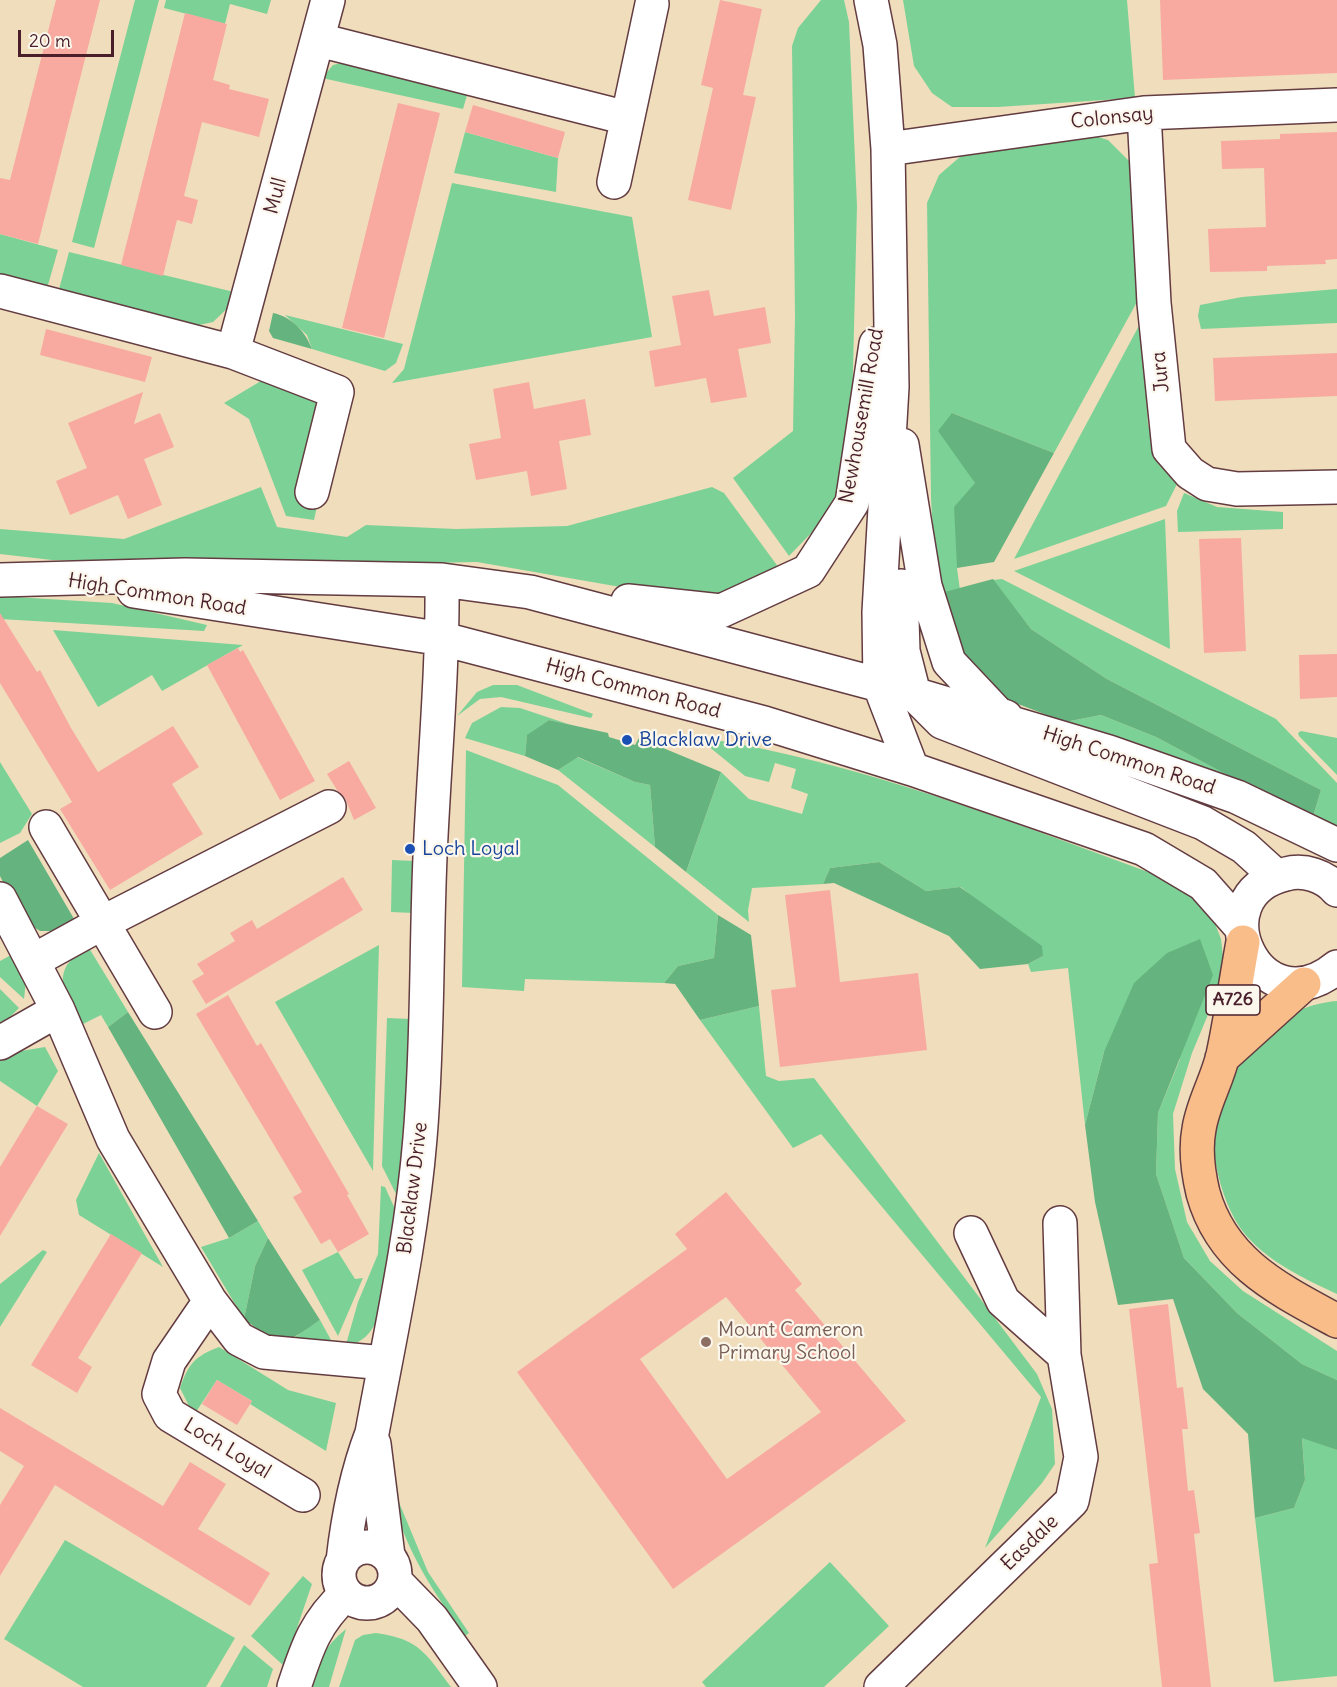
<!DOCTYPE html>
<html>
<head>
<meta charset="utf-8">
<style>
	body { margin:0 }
	#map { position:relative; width:1337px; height:1687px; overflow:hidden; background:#f0ddbc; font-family:Delius,sans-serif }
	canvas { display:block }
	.scale { position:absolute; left:18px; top:30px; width:96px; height:27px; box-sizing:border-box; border:3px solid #4a1f2b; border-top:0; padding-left:8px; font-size:18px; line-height:21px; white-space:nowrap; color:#4a1f2b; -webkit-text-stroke:4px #fbf7ec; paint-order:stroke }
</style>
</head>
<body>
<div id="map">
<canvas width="1337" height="1687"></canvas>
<div class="scale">20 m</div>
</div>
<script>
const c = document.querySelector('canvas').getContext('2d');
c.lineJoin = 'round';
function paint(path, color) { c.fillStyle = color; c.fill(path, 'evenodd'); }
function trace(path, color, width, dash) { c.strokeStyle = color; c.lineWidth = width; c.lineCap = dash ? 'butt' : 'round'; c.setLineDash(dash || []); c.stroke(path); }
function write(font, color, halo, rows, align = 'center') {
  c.font = font + ' Delius,sans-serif'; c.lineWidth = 4.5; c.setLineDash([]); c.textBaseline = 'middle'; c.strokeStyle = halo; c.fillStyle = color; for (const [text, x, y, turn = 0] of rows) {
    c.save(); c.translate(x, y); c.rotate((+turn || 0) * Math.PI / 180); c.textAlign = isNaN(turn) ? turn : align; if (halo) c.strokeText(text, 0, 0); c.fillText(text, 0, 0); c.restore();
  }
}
paint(new Path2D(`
	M135 0H159L94 248 72 242Z
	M166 0H271L267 14 230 4 225 24 164 8Z
	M821 0H844L849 22 857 206 851 451 838 494 819 525 789 556 733 478 793 431 795 316 792 46 798 28Z
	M903 0H1127L1135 98 998 107H952L932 93 914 66Z
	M350 61 468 92 463 109 322 78 333 65Z
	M465 132 558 158 556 192 454 173Z
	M1088 134 1108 140 1129 161 1136 184 1143 291 1054 453 952 413 975 483 957 568 960 590 937 594 931 499 927 203 939 175 961 156Z
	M452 183 632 217 652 337 392 383 404 369Z
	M0 234 58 250 46 292 0 279Z
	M69 252 234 292 231 305 213 322 190 327 58 293Z
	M1337 289V323L1201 329 1198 316 1200 305 1242 297Z
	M285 315 403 344 396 363 385 371 312 349 307 335Z
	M1142 320 1148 425 1156 447 1181 476 1166 506 1014 559Z
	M266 378 307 391 319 406 318 502 314 520 286 516 249 419 224 403Z
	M261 487 277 527 347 537 366 525 456 529 567 526 712 487 724 493 779 568 743 588 701 597 632 589 477 562 322 565 143 562 52 560 0 554V529L124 539Z
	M1184 493 1217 507 1283 512V529L1178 532 1177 511Z
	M1165 519 1170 649 1014 571Z
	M1002 579 1276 719 1337 783V834L1312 820 1321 790 1107 679 1031 629 993 580Z
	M0 596 112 603 207 625 204 631 0 619Z
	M53 630 243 645 162 691 152 675 98 707Z
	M493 685H517L593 714 591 718 501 697 480 699 457 716 477 692Z
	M501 707 520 708 571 725 549 720 527 736 525 756 465 738 472 723Z
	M1101 715 1156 737 1279 802 1065 722Z
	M1301 731 1337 738V775L1299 736 1298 733Z
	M697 737C859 761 1019 825 1173 881L1195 895 1212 916 1221 939 1225 974 1192 1053 1173 1114 1175 1169 1187 1222 1210 1261 1243 1291 1337 1351V1380L1302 1364 1237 1313 1184 1258 1156 1174 1158 1113 1180 1059 1104 1052 1085 1125 1068 968 1031 972 1028 964 1043 956 961 887 926 891 879 862 830 868 823 884 752 888 748 910 749 922 686 872 721 772 749 799 802 814 808 794 791 788 796 769 775 763 769 782 745 776Z
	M466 750 558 785 718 915 714 958 678 966 664 983 525 979 524 991 462 987Z
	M577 757 635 782 650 785 655 847 558 770Z
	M0 762 32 814 20 833 0 843Z
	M392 860 415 861 414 913 391 912Z
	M379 945 373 1171 275 1002Z
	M89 948 128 1012 108 1027 101 1015 83 1024C71 1008 55 985 67 965 71 958 83 953 89 948Z
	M13 954 26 981 24 999 0 977V961Z
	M0 989 19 1008 7 1020 0 1022Z
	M1337 1001V1294C1301 1277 1259 1258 1237 1223 1222 1197 1212 1161 1214 1131 1215 1123 1219 1115 1221 1108 1236 1053 1276 1006 1337 1001Z
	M759 1006 766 1076 779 1081 814 1078 1037 1374 1052 1409 1055 1464 1042 1483 985 1548 1041 1397 821 1134 793 1148 700 1020Z
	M387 1018 411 1019 398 1198 382 1166Z
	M45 1047 58 1071 37 1106 0 1081V1061L15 1052Z
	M99 1153 163 1267 79 1215 76 1200Z
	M381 1186 385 1187 396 1211 379 1316C371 1334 364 1341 345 1348L358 1302 378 1254Z
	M258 1221 268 1238 255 1266 244 1319 201 1247 229 1238Z
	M43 1250 47 1252 0 1327V1284Z
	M338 1252 355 1279 363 1278 338 1336 302 1270Z
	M320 1320 336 1349 289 1341Z
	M219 1347 288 1390 336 1403 326 1451 250 1404 252 1401 217 1380 196 1412 189 1406 180 1388C189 1363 194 1357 219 1347Z
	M1302 1437 1337 1450V1676L1274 1682 1255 1518 1294 1508 1305 1480Z
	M398 1500 428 1572 469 1633 465 1636C434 1593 408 1554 393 1502Z
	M65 1540 235 1638 206 1687H83L4 1639Z
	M830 1562 889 1626 824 1687H706L702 1682Z
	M303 1576 312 1584 284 1666 251 1636Z
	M346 1629 329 1687H310C318 1661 325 1646 346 1629Z
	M376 1633C420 1639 426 1654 451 1687H339L355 1640 363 1635Z
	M244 1645 273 1669 267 1687H220Z`), '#7cd296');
paint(new Path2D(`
	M273 313C292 317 305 331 312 349L273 338 269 331Z
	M952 413 1054 453 994 562 957 568 954 507 975 483 938 431Z
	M993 579 1031 629 1107 679 1321 790 1312 820 1156 737 1101 715 1065 722 992 694 969 672 937 594Z
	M549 720 608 733 609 737 635 745 639 738 721 772 686 872 655 847 650 785 635 782 578 757 558 770 525 756 527 735Z
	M28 840 77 924 62 931H40L21 919 0 876V858Z
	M879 862 926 891 960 887 1042 946 1043 956 1028 964 980 969 949 936 834 883 823 884 830 868Z
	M718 915 751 935 759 1006 700 1020 675 984 664 983 678 966 714 958Z
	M1200 939 1213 975 1158 1113 1156 1174 1184 1258 1237 1313 1302 1364 1337 1380V1450L1302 1438 1305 1480 1294 1508 1255 1518 1248 1434 1203 1389 1173 1299 1118 1305 1095 1202 1085 1125 1104 1052 1134 983 1167 953Z
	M128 1012 258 1221 229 1238 108 1027Z
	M268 1238 320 1320C281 1347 282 1348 244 1319L255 1266Z`), '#65b47f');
paint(new Path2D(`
	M56 0H100L38 244 0 234V178L10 180Z
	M720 0 762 9 743 95 756 97 731 210 688 200 713 88 701 85Z
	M1160 0H1337V73L1163 80Z
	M185 13 227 24 213 80 230 85 229 89 269 99 259 137 202 122 184 196 198 200 192 224 177 220 163 276 121 265Z
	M398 103 440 113 384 338 342 328Z
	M473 105 565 132 558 158 465 132Z
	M1337 132V259L1325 260 1326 264 1267 266V271L1210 272 1208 229 1266 227 1264 168 1222 169 1221 141 1280 139V134Z
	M709 290 714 316 765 307 771 343 738 349 747 397 711 403 706 378 655 387 649 351 681 345 672 296Z
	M46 329 152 357 145 382 40 355Z
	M1337 353V396L1215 401 1213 358Z
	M529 382 534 409 585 399 591 435 559 441 567 489 531 496 527 471 476 480 469 444 501 438 493 389Z
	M143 392 134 424 160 413 174 447 144 459 162 505 128 519 118 495 70 515 56 481 87 468 68 423Z
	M1241 538 1246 651 1204 653 1199 539Z
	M0 613 37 672 40 670 71 728 98 772 173 726 199 767 172 784 203 834 110 890 60 809 72 802 0 683Z
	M238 648 240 652 243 650 315 781 280 800 207 665Z
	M1337 654V697L1300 699 1299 655Z
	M349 761 376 808 354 820 345 798 337 790 327 774Z
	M343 877 363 910 206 1004 192 981 204 974 197 964 235 941 230 933 252 920 257 929Z
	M830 890 840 982 918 973 927 1050 780 1067 771 990 796 987 785 895Z
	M228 995 257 1046 261 1043 349 1194 347 1195 369 1234 338 1252 330 1239 321 1244 293 1197 302 1192 196 1014Z
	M37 1106 68 1124 0 1236V1167Z
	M726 1192 802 1284 795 1290 906 1421 673 1589 517 1372 687 1249 675 1234ZM726 1297 821 1412 727 1479 640 1359Z
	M111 1234 142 1253 78 1358 92 1367 77 1393 31 1365Z
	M1168 1304 1177 1388 1183 1387 1188 1429H1182L1188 1491 1194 1490 1200 1533 1194 1534 1211 1687H1162L1149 1564 1158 1563 1129 1309Z
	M217 1380 252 1401 237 1425 202 1404Z
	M0 1408 163 1506 190 1462 226 1484 198 1529 270 1573 250 1606 55 1485 0 1576V1505L24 1466 0 1451Z`), '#f8aaa1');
const minor = new Path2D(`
	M871 0 880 45 888 149 892 387 879 612 880 686 912 769
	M319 40 627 118
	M1144 113 1154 303 1169 449 1190 473 1207 484 1237 489 1337 487
	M888 149 1144 113 1337 105
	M614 182 652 4
	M0 291 233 352 337 392 312 492
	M233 352 328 0
	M902 445 925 586 949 662 998 714 1006 717
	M0 580 185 575 442 580 530 592 914 694 1109 752 1237 797 1337 845
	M901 586 903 651 914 694 942 722 1203 823 1244 847 1276 876
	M134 591 443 639 764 723 912 769 1144 849 1203 884 1241 927
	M628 601 721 611 808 571 852 503 876 344
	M46 827 155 1012
	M1337 890C1325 876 1304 869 1286 874 1196 895 1259 1031 1337 967
	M0 899 58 1010 113 1139 210 1301 239 1339 264 1352 385 1363
	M33 961 102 923 329 807
	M0 1043 58 1010
	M971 1233 1003 1301 1064 1355
	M210 1301 169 1361 159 1394 170 1415 303 1495
	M374 1444 388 1556
	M339 1575a28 28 0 1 1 56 0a28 28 0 1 1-56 0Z
	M343 1561C348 1516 356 1475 372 1433 390 1335 412 1237 420 1138 428 1044 426 951 430 857 434 764 443 672 442 580
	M395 1581 432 1619 480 1687
	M294 1687C307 1648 315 1622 346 1594
	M881 1687 1072 1501 1081 1457 1064 1355 1060 1223`);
const major = new Path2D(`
	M1243 942C1236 980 1231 1018 1223 1055 1217 1081 1203 1103 1199 1129 1195 1150 1198 1172 1203 1193 1222 1262 1278 1289 1337 1321
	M1222 1058 1304 984`);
trace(minor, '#633c41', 36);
trace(major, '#633c41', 36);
trace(minor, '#fff', 33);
trace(major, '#f8bd89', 33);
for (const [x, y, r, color] of [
	[627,740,6,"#1a4fb4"],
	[410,849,6,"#1a4fb4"],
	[706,1342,6,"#8d6e63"]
]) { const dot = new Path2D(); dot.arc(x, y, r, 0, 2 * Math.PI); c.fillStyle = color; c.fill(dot); trace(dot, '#fbf7ec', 2); }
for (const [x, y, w] of [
	[1233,1000,54]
]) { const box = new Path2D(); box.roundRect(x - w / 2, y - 15, w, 30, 4.5); c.fillStyle = '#fbf7ec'; c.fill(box); trace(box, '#4a1f2b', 1.5); }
write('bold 18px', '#4a1f2b', null, [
	["A726",1233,1000]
]);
write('20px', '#4a1f2b', '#fbf7ec', [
	["Colonsay",1112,118,-6],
	["Mull",276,196,-75],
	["Jura",1161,372,-96],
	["Newhousemill Road",862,416,-80],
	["High Common Road",157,595,9],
	["High Common Road",633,689,15],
	["High Common Road",1129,761,18],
	["Blacklaw Drive",413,1188,-83],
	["Loch Loyal",227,1449,31],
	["Easdale",1030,1543,-44]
]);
write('20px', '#164399', '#fbf7ec', [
	["Blacklaw Drive",639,740],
	["Loch Loyal",422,849]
], 'left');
write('20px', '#785e54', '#fbf7ec', [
	["Mount Cameron",718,1330],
	["Primary School",718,1353]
], 'left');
</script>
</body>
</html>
